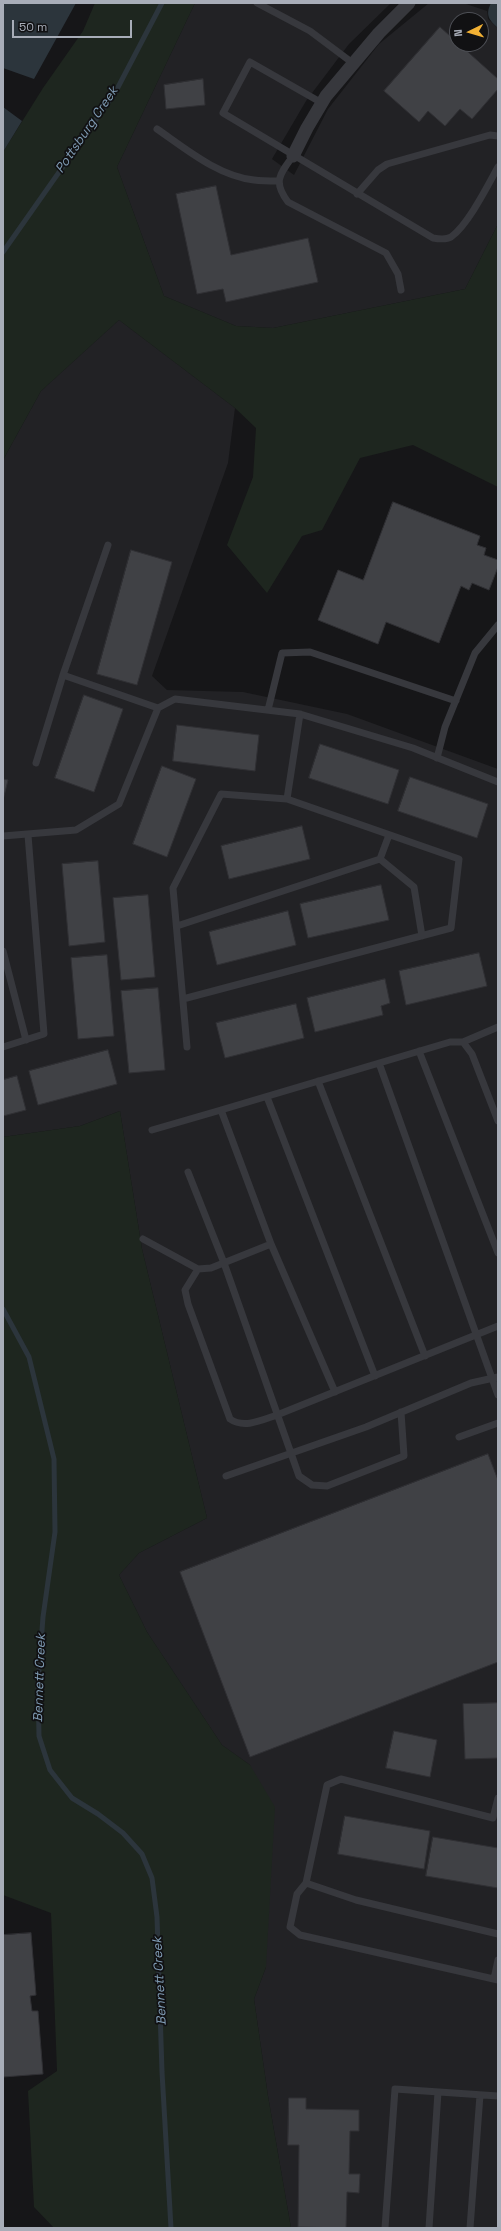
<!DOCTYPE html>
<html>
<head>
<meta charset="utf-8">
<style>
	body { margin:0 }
	#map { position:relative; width:501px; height:2231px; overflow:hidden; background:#161618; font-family:"Space Grotesk",sans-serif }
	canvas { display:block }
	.frame { position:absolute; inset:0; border:4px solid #a8adb8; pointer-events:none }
	.north { position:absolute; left:449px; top:12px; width:40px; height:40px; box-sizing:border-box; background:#111113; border:1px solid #4d4f55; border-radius:50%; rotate:265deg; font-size:11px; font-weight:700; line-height:16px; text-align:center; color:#a8adb8 }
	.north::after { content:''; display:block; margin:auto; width:14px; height:18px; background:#f2b134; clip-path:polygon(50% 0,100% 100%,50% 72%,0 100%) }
	.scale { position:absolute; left:12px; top:20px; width:120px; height:18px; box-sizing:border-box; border:2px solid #a8adb8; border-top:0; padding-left:5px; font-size:12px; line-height:14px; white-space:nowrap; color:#a8adb8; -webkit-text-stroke:3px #111113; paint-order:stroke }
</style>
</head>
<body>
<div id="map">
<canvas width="501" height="2231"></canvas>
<div class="frame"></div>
<div class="north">N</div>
<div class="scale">50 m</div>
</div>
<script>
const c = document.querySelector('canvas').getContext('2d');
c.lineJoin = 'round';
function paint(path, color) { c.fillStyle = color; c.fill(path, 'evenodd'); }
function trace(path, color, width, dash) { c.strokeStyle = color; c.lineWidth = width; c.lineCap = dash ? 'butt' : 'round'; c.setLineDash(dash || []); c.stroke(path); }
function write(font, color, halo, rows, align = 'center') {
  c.font = font + ' "Space Grotesk",sans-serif'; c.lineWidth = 3.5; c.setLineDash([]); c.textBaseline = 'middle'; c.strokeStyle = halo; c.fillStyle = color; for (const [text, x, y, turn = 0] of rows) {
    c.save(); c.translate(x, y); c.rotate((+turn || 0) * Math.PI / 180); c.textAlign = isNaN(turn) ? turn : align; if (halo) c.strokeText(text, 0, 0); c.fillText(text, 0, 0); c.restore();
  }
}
paint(new Path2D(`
	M195 3H391L349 44 306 101 272 159 294 175 328 109 379 44 429 3H463L487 11 488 19 498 28V224L465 289 273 328 236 326 164 296 117 167ZM457 20H481V44H457Z
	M119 320 235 408 228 463 152 676 167 690 243 692 347 714 498 769V2228H291L268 2096 254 1999 266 1967 250 1765 222 1745 147 1632 119 1575 139 1553 207 1518 142 1249 120 1111 80 1126 3 1137V460L41 391Z`), '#222225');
paint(new Path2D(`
	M95 3H195L117 167 164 296 236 326 273 328 465 289 498 224V487L413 445 360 458 322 530 302 536 267 593 227 545 253 477 256 428 235 408 119 320 41 391 3 460V152L43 88 83 31Z
	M120 1111 142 1249 207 1518 139 1553 119 1575 147 1632 222 1745 250 1765 275 1807 266 1967 254 1999 268 2096 291 2228H54L34 2207 28 2091 57 2071 51 1913 3 1895V1137L80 1126Z`), '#1e261f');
paint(new Path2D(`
	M3 3H76L34 79 3 68Z
	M491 3H498V28C489 20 485 15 491 3Z
	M3 107 22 121 3 152Z`), '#2c353c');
trace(new Path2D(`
	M3 252 116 91 162 3
	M3 1309 29 1357 54 1459 55 1532 43 1617 38 1684 39 1736 50 1770 72 1798 98 1814 123 1833 142 1854 152 1878 157 1917 162 2072 171 2228`), '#2c353c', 5);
const building = new Path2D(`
	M440 27 498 79V89L472 119 460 109 445 126 428 111 419 122 384 91Z
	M203 79 205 105 166 109 164 85Z
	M216 186 231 255 308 238 318 282 226 302 223 289 197 294 176 194Z
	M393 502 480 536 477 545 486 548 484 555 498 560V567L489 590 472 583 469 590 461 586 439 643 386 622 378 644 318 620 338 570 363 580Z
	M131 550 172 562 137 685 97 674Z
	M84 695 123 709 94 792 55 778Z
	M177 725 259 735 255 771 173 761Z
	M320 744 399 770 388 804 309 778Z
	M162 766 196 779 167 857 133 844Z
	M410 777 488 804 477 838 398 811Z
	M3 779 8 780 3 800Z
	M302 826 310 859 229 879 221 846Z
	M98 861 105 942 69 946 62 864Z
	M381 885 389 920 308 938 300 904Z
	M148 895 155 977 121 980 113 898Z
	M288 911 296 945 217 965 209 932Z
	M479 953 487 986 406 1005 399 971Z
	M107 955 114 1036 78 1039 71 958Z
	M385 979 390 1003 381 1006 383 1015 315 1032 307 998Z
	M158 988 165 1070 129 1073 121 991Z
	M296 1004 304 1038 225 1058 216 1023Z
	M108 1050 117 1084 38 1105 29 1071Z
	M17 1076 26 1110 3 1116V1080Z
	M488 1454 498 1480V1662L250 1757 180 1572Z
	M498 1703V1758L465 1759 463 1704Z
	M394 1731 437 1740 430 1777 386 1768Z
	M345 1816 430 1831 424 1869 338 1854Z
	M433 1837 498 1848V1888L426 1876Z
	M31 1933 36 1995 30 1996 32 2011H38L43 2074 3 2077V1935Z
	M289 2098H306V2109L359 2110V2131H350L349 2174H360L359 2193 347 2192 346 2228 298 2227 299 2145H288Z`);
paint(building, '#404145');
trace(building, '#303034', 1);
trace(new Path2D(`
	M257 3 310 31 354 64
	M322 103 250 62 223 113 433 238C439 239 446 240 451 237 468 225 488 185 498 167
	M157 129C186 149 218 176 254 180 262 181 270 181 278 181
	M293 156C279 175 273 182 288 202L386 253 398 274 401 290
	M357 194 378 170 387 164 490 135 498 136
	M108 545 63 675 158 708
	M268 710 282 653 310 652 456 701
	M437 758 445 727 475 653 498 625
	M36 763 63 675
	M3 836 76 830 119 804 158 708 175 699 300 714 413 748 498 782
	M380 859 414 887 422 936
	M177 926 380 859 389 835
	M3 951 26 1040
	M183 999 451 928 459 859 287 799
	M463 1042 498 1027
	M3 1047 44 1034 28 835
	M187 1047 173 888 221 794 287 799 300 714
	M419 1051 498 1253
	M379 1063 498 1395
	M318 1081 425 1356
	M267 1097 375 1376
	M498 1121 472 1054 463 1042H450L221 1110 271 1244 211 1268 198 1269 185 1290 188 1304 230 1419C244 1429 262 1420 277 1415L498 1326
	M152 1130 221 1110
	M188 1172 224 1263 299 1476 312 1485 327 1486 404 1456 401 1412
	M143 1239 198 1269
	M271 1244 335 1392
	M459 1437 498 1423
	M226 1476 366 1427 471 1383 498 1377
	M498 1798 493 1818 341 1779 327 1785 306 1883 297 1894 290 1927 300 1935 498 1980
	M306 1883 356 1900 498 1934
	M494 1979 498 1960
	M385 2228 395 2089 498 2096
	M429 2228 438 2092
	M470 2228 480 2095`), '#37383d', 7);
trace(new Path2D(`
	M293 156 307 128 326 96 379 33 409 3`), '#37383d', 13);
write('italic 13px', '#7f9bb3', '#111113', [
	["Pottsburg Creek",87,130,-56],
	["Bennett Creek",40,1678,-88],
	["Bennett Creek",160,1981,-93]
]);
</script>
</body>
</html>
